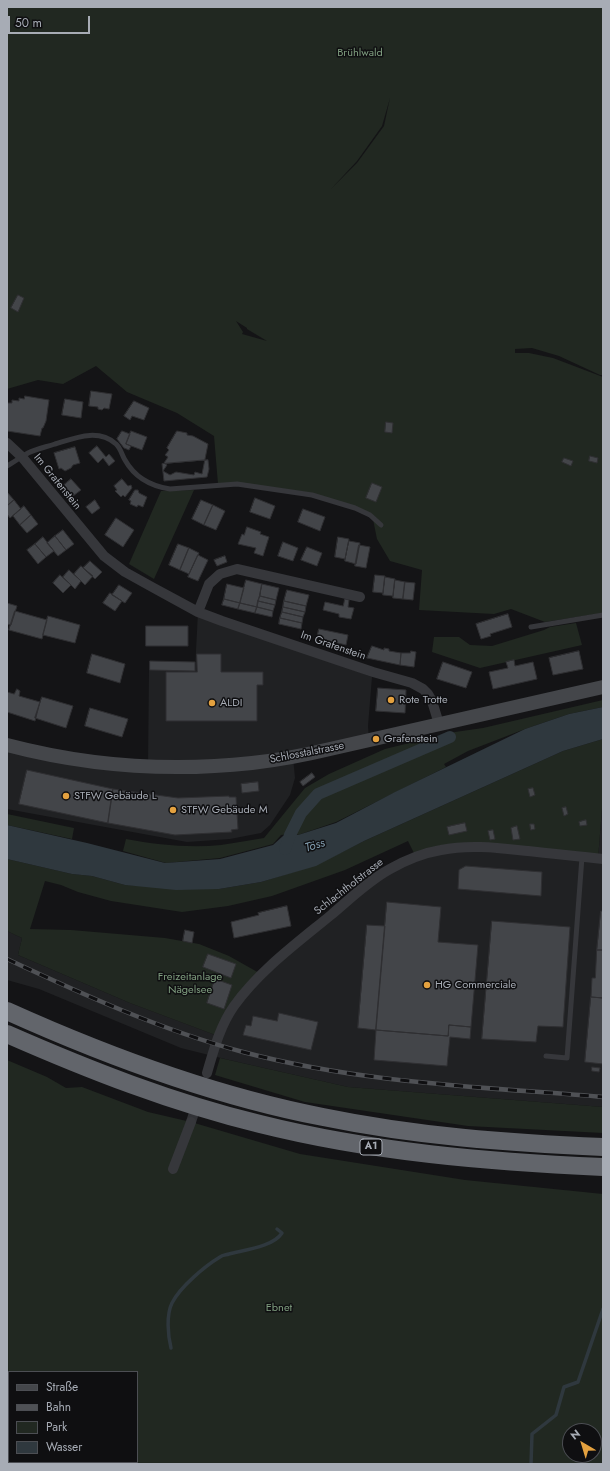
<!DOCTYPE html>
<html>
<head>
<meta charset="utf-8">
<style>
	body { margin:0 }
	#map { position:relative; width:610px; height:1471px; overflow:hidden; background:#141416; font-family:Jost,sans-serif }
	canvas { display:block }
	.frame { position:absolute; inset:0; border:8px solid #a7acb5; pointer-events:none }
	.legend { position:absolute; left:8px; top:1371px; width:130px; height:92px; box-sizing:border-box; background:#0f0f11; border:1px solid #4c4e53; margin:0; padding:5px 7px; list-style:none; font-size:12px; color:#a7acb5 }
	.legend li { display:flex; align-items:center; gap:8px; height:20px }
	.legend b { width:20px; border:1px solid #4c4e53 }
	.north { position:absolute; left:562px; top:1423px; width:40px; height:40px; box-sizing:border-box; background:#0f0f11; border:1px solid #4c4e53; border-radius:50%; rotate:322deg; font-size:11px; font-weight:700; line-height:16px; text-align:center; color:#a7acb5 }
	.north::after { content:''; display:block; margin:auto; width:14px; height:18px; background:#e4a13f; clip-path:polygon(50% 0,100% 100%,50% 72%,0 100%) }
	.scale { position:absolute; left:8px; top:16px; width:82px; height:18px; box-sizing:border-box; border:2px solid #a7acb5; border-top:0; padding-left:5px; font-size:12px; line-height:14px; white-space:nowrap; color:#a7acb5; -webkit-text-stroke:3px #0f0f11; paint-order:stroke }
</style>
</head>
<body>
<div id="map">
<canvas width="610" height="1471"></canvas>
<div class="frame"></div>
<ul class="legend">
<li><b style="height:5px;background:#44464a"></b>Straße</li>
<li><b style="height:5px;background:#4f5155"></b>Bahn</li>
<li><b style="height:11px;background:#212821"></b>Park</li>
<li><b style="height:11px;background:#2f383e"></b>Wasser</li>
</ul>
<div class="north">N</div>
<div class="scale">50 m</div>
</div>
<script>
const c = document.querySelector('canvas').getContext('2d');
c.lineJoin = 'round';
function paint(path, color) { c.fillStyle = color; c.fill(path, 'evenodd'); }
function trace(path, color, width, dash) { c.strokeStyle = color; c.lineWidth = width; c.lineCap = dash ? 'butt' : 'round'; c.setLineDash(dash || []); c.stroke(path); }
function write(font, color, halo, rows, align = 'center') {
  c.font = font + ' Jost,sans-serif'; c.lineWidth = 3; c.setLineDash([]); c.textBaseline = 'middle'; c.strokeStyle = halo; c.fillStyle = color; for (const [text, x, y, turn = 0] of rows) {
    c.save(); c.translate(x, y); c.rotate((+turn || 0) * Math.PI / 180); c.textAlign = isNaN(turn) ? turn : align; if (halo) c.strokeText(text, 0, 0); c.fillText(text, 0, 0); c.restore();
  }
}
paint(new Path2D(`
	M198 612 372 677 368 726 369 740 293 757 295 778 290 795 270 825 261 833 230 839 187 842 7 809V745L148 766 149 670H195Z
	M603 796V1107L348 1087 229 1060 181 1048 39 989 7 980V931L22 938 18 955 130 1003 218 1036 247 989 372 881 441 849 598 859Z`), '#202123');
paint(new Path2D(`
	M7 7H603V375H600L559 356 532 348 515 349V353H529L553 358 603 377V613L545 622 511 609 494 614 419 610 422 570 390 561 377 539 372 514 312 495 218 484 214 436 177 413 127 392 96 366 63 384 38 380 7 389ZM390 98 384 126 357 163 331 189 357 161 382 126ZM236 321 247 328V329L267 341 242 334 243 332Z
	M194 490 154 579 129 564 161 491Z
	M576 623 582 645 480 668 432 652 434 637H459L470 645 492 646 544 630 550 627Z
	M603 700V707L569 714 525 729 468 751 444 764 446 767 336 822 298 835 296 833 281 835 273 844 220 858 166 863 123 851 126 839C157 845 190 848 221 845 236 843 250 840 264 838L305 788 329 774 385 749 455 732 483 728Z
	M603 739V796L598 859 496 847 416 857 408 841 345 870 272 896 228 906 182 912 111 901 78 892 61 885 45 881 30 929 71 930 165 938 199 944 229 956 261 974 218 1036 130 1003 18 955 22 938 7 931V859L72 874 92 876 125 885 219 889 261 882 316 865 364 841 563 751Z
	M7 814 74 828 72 839 7 825Z
	M220 1058 348 1087 603 1107V1133L468 1126 305 1102 215 1075Z
	M7 1060 47 1077 66 1088 82 1087 148 1112 191 1122 300 1154 465 1180 603 1194V1464H7ZM9 1372H137V1462H9ZM570 1431H594V1455H570Z`), '#212821');
paint(new Path2D(`
	M603 707V739L563 751 364 841 316 866 261 882 219 889 176 890 125 885 92 876 72 874 7 859V825L87 843 165 863 220 859 273 845 283 836 295 834 298 835 336 823 395 792 525 729 569 714Z`), '#2f383e');
trace(new Path2D(`
	M171 1348C168 1336 166 1315 172 1303 180 1287 205 1266 220 1257 222 1255 226 1255 229 1254 244 1250 273 1247 282 1233L277 1229
	M531 1464 532 1434 556 1415 564 1387 578 1382 603 1309`), '#2f383e', 3.5);
trace(new Path2D(`
	M285 849 290 835 301 813 318 794 450 737`), '#2f383e', 12);
const building = new Path2D(`
	M18 295 24 298 18 312 11 308Z
	M91 391 112 394 109 409 104 408 102 410 98 409V407L89 406Z
	M25 396 49 400 46 421 43 428H42L40 436 7 431V403H12V400L19 401V398L24 399Z
	M65 399 83 402 81 418 62 415Z
	M134 401 149 408 144 420 132 416 130 420 124 416Z
	M386 422 393 423 392 433 385 432Z
	M122 431 130 434 126 444 131 446 129 450 124 448 117 439Z
	M131 431 147 437 142 450 126 444Z
	M177 431 187 433V435L193 436 208 444 202 474 195 472 194 475 176 472 170 475 163 471 167 465 164 463 168 457 165 455 169 450 167 448Z
	M97 446 106 457 109 454 115 461 109 466 103 458 98 463 89 453Z
	M75 447 80 463 73 465 71 468 65 471 61 468 59 469 54 453Z
	M590 456 598 458 597 463 589 461Z
	M564 458 573 461 571 466 562 462Z
	M208 460 209 469 207 477 164 481 162 464Z
	M71 479 81 490 73 496 64 485Z
	M122 479 128 486 131 485 132 488 125 497 123 495 121 497 115 491 117 490 114 486Z
	M372 483 382 487 376 502 366 498Z
	M135 490H138L139 493 147 497 143 507 138 505 137 507 130 504 131 501 129 500Z
	M7 492 14 500 7 506Z
	M255 498 275 506 270 519 250 512Z
	M14 500 21 509 10 518 7 514V506Z
	M95 500 100 508 92 514 86 507Z
	M201 500 213 505 204 525 192 519Z
	M213 505 225 511 216 530 204 525Z
	M24 506 31 515 20 525 13 516Z
	M303 509 325 517 320 531 298 522Z
	M31 515 38 524 27 533 20 525Z
	M116 518 134 530 123 547 105 535Z
	M247 527 261 532 260 534 269 537 263 556 254 553 256 548 238 544 242 534 244 535Z
	M63 530 74 544 66 550 55 536Z
	M55 536 66 550 58 556 47 543Z
	M43 537 54 551 46 557 35 544Z
	M338 537 349 539 345 559 335 557Z
	M349 541 360 543 356 564 345 561Z
	M283 542 298 548 293 561 278 556Z
	M35 544 46 557 38 564 27 550Z
	M178 544 189 548 180 570 169 565Z
	M359 545 370 547 366 568 355 566Z
	M307 547 322 553 317 566 301 560Z
	M189 548 199 553 189 574 180 570Z
	M198 555 208 560 198 581 188 577Z
	M225 556 227 562 217 566 214 560Z
	M90 561 102 572 95 579 83 568Z
	M81 566 93 576 85 585 74 574Z
	M69 570 81 581 75 589 63 577Z
	M60 575 71 585 63 593 53 583Z
	M375 575 385 576 383 593 373 592Z
	M385 577 395 579 393 596 383 595Z
	M246 580 262 584 257 607 240 603Z
	M395 580 405 582 403 599 393 598Z
	M405 582 415 583 413 600 403 599Z
	M227 584 244 588 240 603 224 599Z
	M262 584 279 588 276 600 260 596Z
	M119 585 132 593 125 603 112 595Z
	M287 590 309 595 306 606 284 601Z
	M110 593 122 601 115 611 103 603Z
	M260 596 276 600 275 605 258 601Z
	M224 599 240 603 238 609 222 605Z
	M345 599 349 600 348 607 354 608 351 619 339 617V614L323 610 325 602 343 606Z
	M258 601 275 605 273 611 257 607Z
	M284 601 306 606 305 612 283 607Z
	M7 603 17 606 11 625 7 624Z
	M240 603 257 607 255 613 238 609Z
	M257 607 273 611 272 617 255 613Z
	M283 607 305 612 303 617 282 612Z
	M15 611 47 620 42 639 9 630Z
	M282 612 303 617 302 623 280 618Z
	M508 614 512 627 490 634 491 636 481 639 476 624Z
	M48 616 80 625 75 643 43 635Z
	M280 618 302 623 301 629 279 624Z
	M146 626H188V646H146Z
	M319 629 348 635 346 645 317 638Z
	M372 646 384 650V648L389 649V651L401 653 400 665 367 658Z
	M411 651 416 652 414 667 400 665 401 653H410Z
	M579 651 583 669 553 675 549 658Z
	M92 654 125 664 120 683 87 673Z
	M197 654H221V672H263V685H257V721H166V672H197Z
	M514 660 515 666 533 662 537 679 493 689 489 672 508 668 506 662Z
	M150 661 195 662V671L150 670Z
	M443 662 472 672 466 688 437 679Z
	M378 688 406 690 405 713 376 711Z
	M17 689 20 691 19 696 40 702 35 721 7 712V692L14 694Z
	M42 697 73 706 66 728 35 718Z
	M90 708 128 719 122 737 85 726Z
	M27 770 113 789 108 823 19 804Z
	M312 773 315 777 303 786 300 782Z
	M258 782 259 791 242 793 241 784Z
	M533 788 535 795 530 797 528 789Z
	M113 789 178 798 229 796V797H236L238 829 231 830 232 832 175 835 108 823Z
	M566 807 568 814 564 816 562 808Z
	M586 820 587 825 580 826 579 822Z
	M465 823 467 831 449 835 447 827Z
	M530 824H534L535 829 531 830Z
	M517 826 520 839 513 840 511 828Z
	M493 830 495 839 490 840 488 831Z
	M466 866 542 872 541 896 458 889 459 870Z
	M387 902 441 907 438 942 478 945 471 1027 449 1025 448 1036 376 1030Z
	M287 906 291 926 234 938 231 922 259 915 258 913Z
	M601 911H603V950H597Z
	M492 921 570 927 563 1027 538 1026 536 1042 482 1039Z
	M367 925 385 926 376 1030 358 1028Z
	M185 930 194 932 192 943 183 941Z
	M597 950H603V998L591 997 592 978H595Z
	M208 954 236 964 231 978 203 967Z
	M215 979 232 985 224 1009 207 1003Z
	M591 997 603 998V1064L585 1062Z
	M279 1013 318 1022 311 1050 243 1035 246 1025 251 1026 253 1016 277 1021Z
	M449 1025 471 1027 470 1039 450 1037 447 1066 374 1060 376 1030 448 1036Z
	M592 1067 600 1068 599 1072 592 1071Z`);
paint(building, '#434549');
trace(building, '#2f2f32', 1);
trace(new Path2D(`
	M191 1122 204 1082`), '#313236', 10, [10, 5]);
trace(new Path2D(`
	M7 466C14 462 21 457 28 453 36 449 46 447 55 444 75 438 98 428 116 444 120 447 122 455 125 460 135 478 150 486 170 489L237 484 312 495 355 508 370 515 381 525
	M531 627 603 615
	M546 1056 567 1058 582 857`), '#36373b', 5);
trace(new Path2D(`
	M7 443 22 457 104 556 125 572 152 587 198 612 222 621 373 672 412 683 423 689 428 694 432 701 439 724
	M198 612 209 584 220 574 237 569 360 597
	M207 1073C214 1049 220 1026 234 1006 260 970 297 943 331 915 350 899 368 881 390 869 406 860 423 853 441 850 470 844 499 848 528 851 553 854 578 856 603 859
	M173 1169 191 1122`), '#36373b', 10);
trace(new Path2D(`
	M7 745C87 766 170 772 252 763 279 760 305 755 330 749L603 687`), '#44464a', 14);
trace(new Path2D(`
	M7 1011C109 1057 214 1096 323 1117 415 1136 509 1143 603 1147
	M7 1034C89 1070 173 1103 260 1124 372 1152 488 1162 603 1167`), '#62656b', 18);
const rail = new Path2D(`
	M7 959C84 995 161 1030 243 1052 360 1083 483 1087 603 1097`);
trace(rail, '#4f5155', 4.5);
trace(rail, '#0f0f11', 3, [9]);
for (const [x, y, r, color] of [
	[391,700,4,"#e4a13f"],
	[212,703,4,"#e4a13f"],
	[376,739,4,"#e4a13f"],
	[66,796,4,"#e4a13f"],
	[173,810,4,"#e4a13f"],
	[427,985,4,"#e4a13f"]
]) { const dot = new Path2D(); dot.arc(x, y, r, 0, 2 * Math.PI); c.fillStyle = color; c.fill(dot); trace(dot, '#0f0f11', 1.5); }
for (const [x, y, w] of [
	[371,1147,22]
]) { const box = new Path2D(); box.roundRect(x - w / 2, y - 8, w, 16, 3); c.fillStyle = '#0f0f11'; c.fill(box); trace(box, '#a7acb5', 1); }
write('bold 10px', '#a7acb5', null, [
	["A1",371,1147]
]);
write('11px', '#809f80', '#0f0f11', [
	["Brühlwald",360,53],
	["Freizeitanlage",190,977],
	["Nägelsee",190,990],
	["Ebnet",279,1308]
]);
write('11px', '#a7acb5', '#0f0f11', [
	["Im Grafenstein",57,482,51],
	["Im Grafenstein",333,646,19],
	["Schlosstalstrasse",307,753,-11],
	["Schlachthofstrasse",349,887,-38]
]);
write('11px', '#a7acb5', '#0f0f11', [
	["Rote Trotte",399,700],
	["ALDI",220,703],
	["Grafenstein",384,739],
	["STFW Gebäude L",74,796],
	["STFW Gebäude M",181,810],
	["HG Commerciale",435,985]
], 'left');
write('italic 12px', '#819cae', '#0f0f11', [
	["Töss",315,846,-17]
]);
</script>
</body>
</html>
